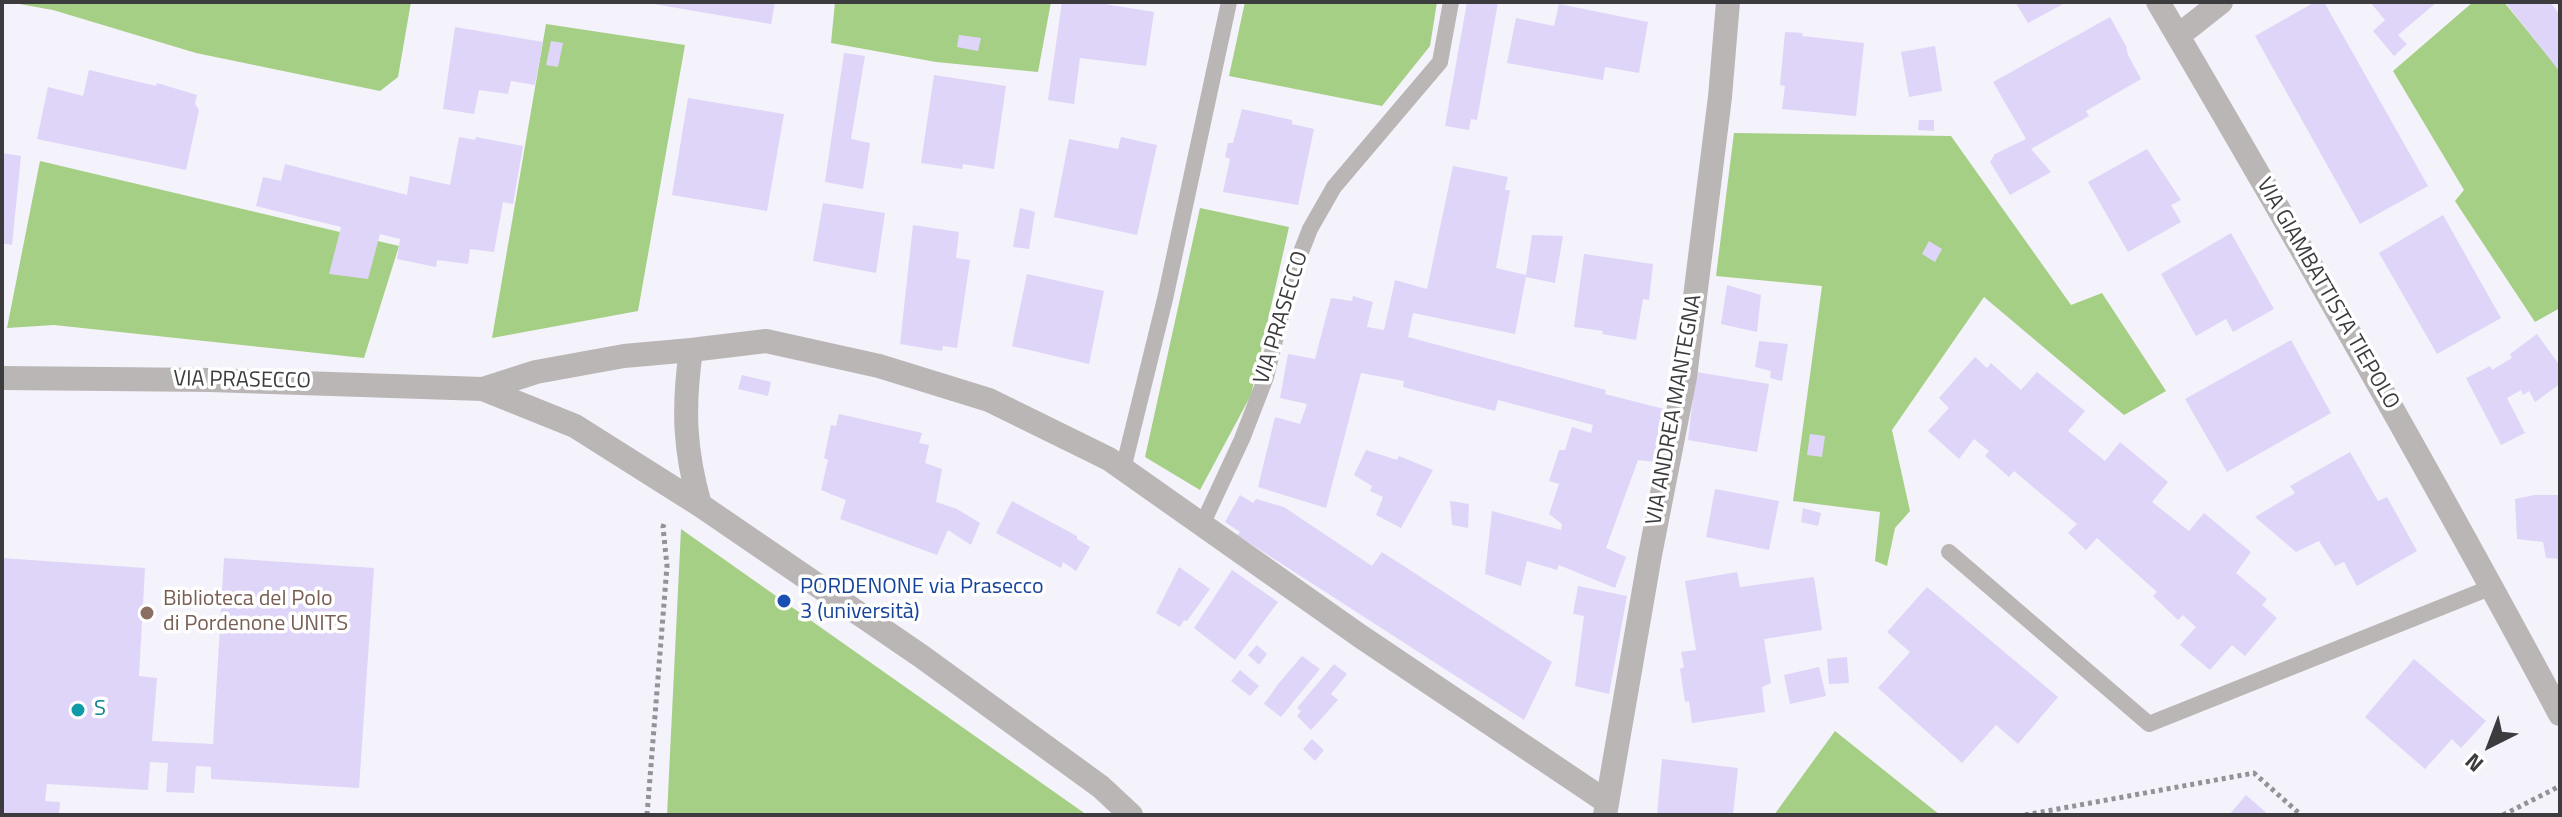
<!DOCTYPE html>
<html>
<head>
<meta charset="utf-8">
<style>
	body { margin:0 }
	#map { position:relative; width:2562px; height:817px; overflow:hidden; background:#f4f2fb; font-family:"Titillium Web",sans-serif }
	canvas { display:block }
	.frame { position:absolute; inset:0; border:4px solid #3c3b3e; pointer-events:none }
	.north { position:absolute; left:2450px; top:705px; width:80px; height:80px; -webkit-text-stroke:6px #fff; paint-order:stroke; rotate:222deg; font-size:22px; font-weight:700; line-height:32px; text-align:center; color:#3c3b3e }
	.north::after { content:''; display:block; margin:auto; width:28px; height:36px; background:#3c3b3e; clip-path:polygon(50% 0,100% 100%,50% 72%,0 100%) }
</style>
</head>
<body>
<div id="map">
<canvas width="2562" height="817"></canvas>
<div class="frame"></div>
<div class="north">N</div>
</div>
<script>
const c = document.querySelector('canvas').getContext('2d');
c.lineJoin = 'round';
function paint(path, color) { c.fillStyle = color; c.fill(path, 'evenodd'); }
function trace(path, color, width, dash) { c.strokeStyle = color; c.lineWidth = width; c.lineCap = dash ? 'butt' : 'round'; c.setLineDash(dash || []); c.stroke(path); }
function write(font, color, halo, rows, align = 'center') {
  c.font = font + ' "Titillium Web",sans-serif'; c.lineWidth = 7; c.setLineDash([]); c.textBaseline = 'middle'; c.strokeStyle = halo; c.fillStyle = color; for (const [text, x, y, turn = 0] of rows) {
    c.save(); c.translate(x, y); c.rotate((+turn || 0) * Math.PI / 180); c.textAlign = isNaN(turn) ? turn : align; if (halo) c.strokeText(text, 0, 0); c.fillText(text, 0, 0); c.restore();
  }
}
paint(new Path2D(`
	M8 2H411L398 77 380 91 196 53 53 10Z
	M835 2H1051L1038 72 936 62 831 43Z
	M1245 2H1437L1430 46 1382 106 1229 76Z
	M2473 2H2504L2560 71V308L2535 322 2455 201 2464 190 2393 71Z
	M546 24 685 45 638 311 492 338Z
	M1734 133 1951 136 2071 305 2102 293 2166 391 2124 415 1984 297 1892 430 1910 511 1895 528 1887 566 1875 561 1880 512 1793 501 1822 286 1716 276Z
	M40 161 399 246 364 358 54 325 7 328Z
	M1200 208 1289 227 1251 395 1200 490 1145 457Z
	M681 529 1087 815H667Z
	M1835 731 1940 815H1774Z`), '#a5cf84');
paint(new Path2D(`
	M642 2H775L771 24Z
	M1062 2H1092L1154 12 1146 66 1080 58 1074 104 1048 100Z
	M1467 2H1498L1477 120 1471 119 1469 130 1445 126Z
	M2015 2H2067L2028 23Z
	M2315 2H2324L2428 186 2360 224 2255 36Z
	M2370 2H2437L2398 35 2407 44 2394 56 2373 31 2385 20Z
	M2505 2H2550L2560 15V72Z
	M1559 4 1648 22 1639 73 1605 67 1603 80 1507 63 1516 18 1554 26Z
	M2110 17 2126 46 2128 55 2141 79 2086 111 2089 116 2031 149 2051 172 2010 195 1990 162 1995 154 2026 139 1993 82Z
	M455 27 543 42 535 85 511 81 508 94 479 90 474 114 443 109Z
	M1785 32 1803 33 1802 36 1864 43 1856 116 1782 109 1785 86 1780 85Z
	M959 35 981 38 978 51 957 47Z
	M551 41 563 43 558 67 546 65Z
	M1935 46 1942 91 1909 97 1901 52Z
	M844 53 865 56 851 139 870 143 863 189 825 182Z
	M89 70 156 86 157 83 197 95 195 104 199 110 186 170 37 139 48 87 83 96Z
	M934 75 1006 86 994 169 963 164 962 169 921 163Z
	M688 98 784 114 767 211 672 195Z
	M1242 109 1292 120V124L1314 129 1298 205 1223 192 1230 159 1225 157 1228 143H1233Z
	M1919 120H1934V131L1918 130Z
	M459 137 475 140 476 137 523 146 513 204 503 202 494 252 470 249 468 264 437 260 436 267 397 259 400 239 380 234 368 279 329 274 341 227 256 206 263 177 281 181 285 164 407 195 410 176 450 185Z
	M1121 137 1157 145 1137 235 1054 217 1069 139 1118 149Z
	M2147 149 2181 200 2171 205 2181 222 2128 252 2088 182Z
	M2 153 21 156 12 245 2 243Z
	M1453 166 1508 177 1505 190H1510L1496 268 1526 275 1532 235 1563 236 1555 283 1526 277 1515 334 1413 313 1408 337 1606 390 1605 394 1668 410 1656 462 1638 460 1606 548 1626 557 1615 588 1559 565 1557 570 1527 561 1521 586 1485 574 1492 511 1561 530 1562 524 1549 514 1559 484 1549 481 1559 450H1565L1572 427 1591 433 1593 425 1498 400 1495 411 1403 387 1404 381 1361 373 1326 508 1258 487 1275 417 1300 424 1307 404 1280 398 1288 354 1315 359 1331 298 1352 301 1353 296 1373 302 1367 327 1384 330 1395 280 1427 289Z
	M823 203 885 213 876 273 813 261Z
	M1020 208 1035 212 1029 249 1013 247Z
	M2443 215 2501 318 2437 354 2379 253Z
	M913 225 959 232 956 258 970 260 957 348 943 346 942 351 900 344Z
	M2231 233 2274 309 2233 332 2226 319 2196 336 2161 274Z
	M1929 241 1942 249 1935 262 1922 254Z
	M1584 254 1653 264 1649 300 1643 299 1636 340 1602 334 1603 331 1574 327Z
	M1027 274 1104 291 1089 364 1012 346Z
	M1727 285 1761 295 1757 332 1721 324Z
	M2537 334 2560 366V384L2535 402 2529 391 2523 395 2521 390 2507 398 2525 433 2501 445 2466 378 2490 366 2492 370 2512 358 2510 354Z
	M2291 340 2331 413 2227 472 2185 399Z
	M1759 341 1788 344 1782 381 1770 378 1771 371 1755 367Z
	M1975 357 1987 368 1991 363 2021 390 2037 372 2085 411 2068 431 2105 461 2120 442 2168 482 2152 502 2189 531 2204 513 2251 552 2236 573 2267 599 2262 605 2277 618 2245 656 2232 645 2210 670 2180 645 2196 627 2183 615 2178 620 2153 596 2157 592 2097 538 2086 550 2068 533 2077 524 2014 471 2009 477 1985 456 1989 451 1974 439 1959 459 1928 431 1949 408 1939 398Z
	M1696 372 1769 384 1757 452 1688 440Z
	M742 375 771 382 768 396 738 389Z
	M839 414 922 433 919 443 929 445 925 463 942 469 936 502 957 509 980 523 971 545 948 530 937 555 840 519 846 500 821 490 828 460 824 458 831 425 836 426Z
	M1810 434 1825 436 1822 457 1807 455Z
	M1366 450 1397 460 1399 456 1433 470 1401 528 1376 515 1383 497 1370 491 1372 486 1354 475Z
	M2350 452 2378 501 2387 497 2417 551 2357 586 2344 562 2335 566 2319 541 2296 552 2255 517 2295 493 2290 486Z
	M1715 489 1779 501 1769 550 1706 537Z
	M1240 495 1253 503 1256 499 1284 507 1372 566 1382 552 1552 662 1524 720 1237 535 1240 532 1225 522Z
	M2534 495H2560V559L2546 558 2543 542 2517 539 2515 499Z
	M1012 501 1077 536V539L1090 547 1076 571 1063 562 1061 568 996 533Z
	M1450 501 1469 504 1468 528 1452 525Z
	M1803 508 1821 513 1818 526 1801 522Z
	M2 558 145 568 139 676 157 678 152 741 213 744 224 558 374 568 359 788 211 779V767L196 766 194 793 166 792 168 763 150 762 148 790 47 784 45 801 60 802 59 815H2Z
	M1179 567 1210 589 1187 621 1184 620 1180 627 1156 613Z
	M1232 570 1278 602 1235 660 1194 628Z
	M1737 572 1740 587 1814 577 1822 630 1764 639 1771 683 1762 687 1765 712 1692 723 1689 701 1685 702 1680 669 1684 667 1681 652 1696 650 1685 581Z
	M1578 586 1627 596 1609 694 1575 686 1584 616 1573 614Z
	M1927 587 2058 697 2018 744 1996 725 1962 763 1878 688 1910 652 1887 632Z
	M1257 645 1267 654 1259 665 1248 655Z
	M1302 656 1320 669 1281 717 1264 704 1279 683Z
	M1847 657 1849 683 1829 684 1827 659Z
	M2414 659 2486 721 2461 748 2452 739 2425 769 2365 717Z
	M1334 664 1347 674 1331 694 1338 700 1311 730 1297 716 1301 711 1297 708Z
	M1819 667 1826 696 1790 704 1784 675Z
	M1240 670 1259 686 1250 696 1231 681Z
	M1312 739 1324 750 1315 761 1303 749Z
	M1662 759 1738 768 1733 815H1657Z
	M2246 795 2269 815H2229Z`), '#dfd5f9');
trace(new Path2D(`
	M647 815 667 566 663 527 665 521
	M2025 815 2254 773 2301 815
	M2503 815 2560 786`), '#949298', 5, [4, 4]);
trace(new Path2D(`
	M1123 469 1165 299 1229 2
	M1202 525 1242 439 1266 377 1289 283 1310 229 1334 187 1440 62 1451 2
	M1949 552 2149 724 2492 587`), '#bbb6b6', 16);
trace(new Path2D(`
	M2158 2C2296 237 2431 473 2560 714
	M2178 36 2221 2
	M691 350 766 341 879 366 989 400 1109 459 1360 636 1607 802
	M2 378 210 380 483 389 575 426 700 505 921 656 1101 787 1131 815
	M483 389 536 372 624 356 691 350C683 407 684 449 700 505
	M1605 815 1650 555 1685 377 1720 97 1728 2`), '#bbb6b6', 24);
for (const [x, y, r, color] of [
	[784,601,8,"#1a4fb4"],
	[147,613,8,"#8d6e63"],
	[78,710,8,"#0f9aa8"]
]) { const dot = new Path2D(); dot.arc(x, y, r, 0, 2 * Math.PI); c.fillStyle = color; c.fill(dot); trace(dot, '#fff', 3); }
write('22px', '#3c3b3e', '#fff', [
	["VIA GIAMBATTISTA TIEPOLO",2327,294,60],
	["VIA PRASECCO",1282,318,-73],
	["VIA PRASECCO",242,381,1],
	["VIA ANDREA MANTEGNA",1675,410,-80]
]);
write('22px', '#164399', '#fff', [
	["PORDENONE via Prasecco",800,588],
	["3 (università)",800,613]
], 'left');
write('22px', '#785e54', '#fff', [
	["Biblioteca del Polo",163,600],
	["di Pordenone UNITS",163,625]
], 'left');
write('22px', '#0d838f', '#fff', [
	["S",94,710]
], 'left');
</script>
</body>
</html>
